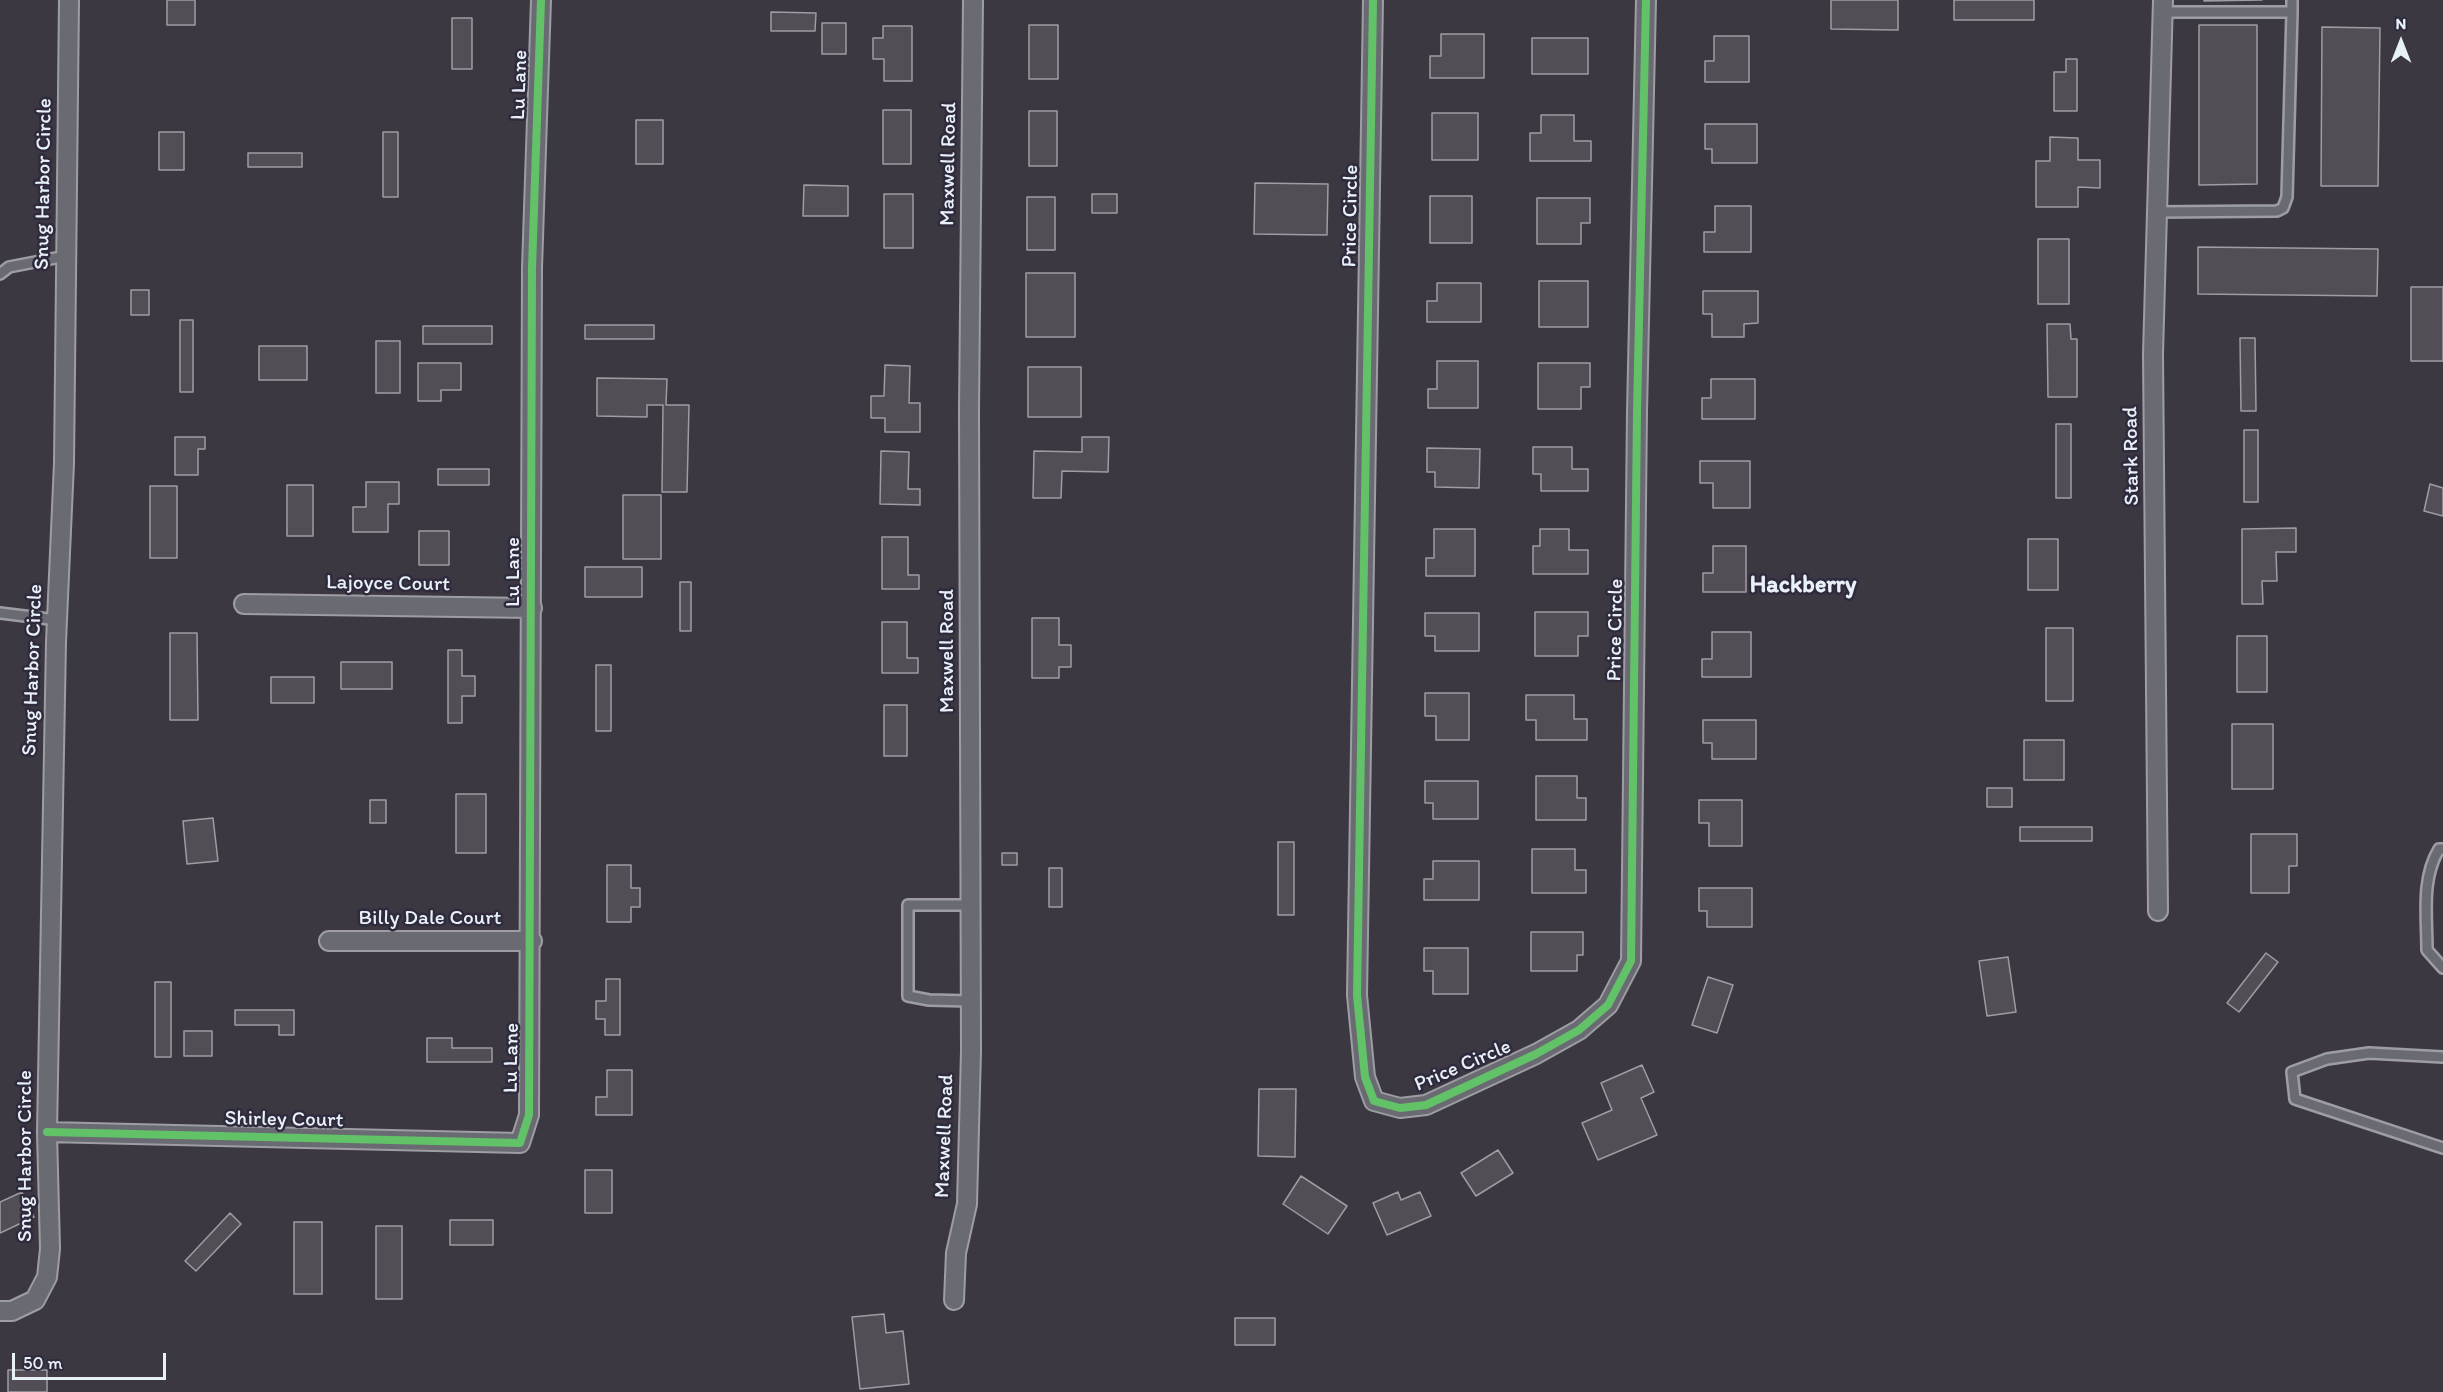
<!DOCTYPE html>
<html>
<head>
<meta charset="utf-8">
<style>
	body { margin:0 }
	#map { position:relative; width:2443px; height:1392px; overflow:hidden; background:#3c3842; font-family:Itim,sans-serif }
	canvas { display:block }
	.north { position:absolute; left:2371px; top:12px; width:60px; height:60px; -webkit-text-stroke:4px #2f2a3d; paint-order:stroke; rotate:0deg; font-size:16px; font-weight:700; line-height:24px; text-align:center; color:#e8f1f8 }
	.north::after { content:''; display:block; margin:auto; width:21px; height:27px; background:#e8f1f8; clip-path:polygon(50% 0,100% 100%,50% 72%,0 100%) }
	.scale { position:absolute; left:12px; top:1353px; width:154px; height:27px; box-sizing:border-box; border:3px solid #e8f1f8; border-top:0; padding-left:8px; font-size:18px; line-height:21px; white-space:nowrap; color:#e8f1f8; -webkit-text-stroke:4px #2f2a3d; paint-order:stroke }
</style>
</head>
<body>
<div id="map">
<canvas width="2443" height="1392"></canvas>
<div class="north">N</div>
<div class="scale">50 m</div>
</div>
<script>
const c = document.querySelector('canvas').getContext('2d');
c.lineJoin = 'round';
function paint(path, color) { c.fillStyle = color; c.fill(path, 'evenodd'); }
function trace(path, color, width, dash) { c.strokeStyle = color; c.lineWidth = width; c.lineCap = dash ? 'butt' : 'round'; c.setLineDash(dash || []); c.stroke(path); }
function write(font, color, halo, rows, align = 'center') {
  c.font = font + ' Itim,sans-serif'; c.lineWidth = 5; c.setLineDash([]); c.textBaseline = 'middle'; c.strokeStyle = halo; c.fillStyle = color; for (const [text, x, y, turn = 0] of rows) {
    c.save(); c.translate(x, y); c.rotate((+turn || 0) * Math.PI / 180); c.textAlign = isNaN(turn) ? turn : align; if (halo) c.strokeText(text, 0, 0); c.fillText(text, 0, 0); c.restore();
  }
}
const building = new Path2D(`
	M167 0H195V25H167Z
	M1831 0H1898V30L1831 29Z
	M1954 0H2034V20H1954Z
	M2204 0H2262L2204 1Z
	M771 12 816 13 815 31H771Z
	M452 18H472V69H452Z
	M822 23H846V54H822Z
	M1029 25H1058V79H1029Z
	M2199 25H2257V184L2199 185Z
	M883 26H912V81H884V59H873V38H883Z
	M2322 27 2380 28 2378 186H2321Z
	M1441 34H1484V78H1430V56H1441Z
	M1714 36H1749V82H1705V61H1714Z
	M1532 38H1588V74H1532Z
	M2066 59H2077V111H2054V72H2066Z
	M883 110H911V164H883Z
	M1029 111H1057V166H1029Z
	M1432 113H1478V160H1432Z
	M1541 115H1574V141H1591V161H1530V133H1541Z
	M636 120H663V164H636Z
	M1705 124H1757V163H1712V149H1705Z
	M159 132H184V170H159Z
	M383 132H398V197H383Z
	M2050 137 2078 138V160H2100V188L2078 187V207H2036V161H2050Z
	M248 153H302V167H248Z
	M1255 183 1328 184 1327 235 1254 234Z
	M804 185 848 186V216H803Z
	M884 194H913V248H884Z
	M1092 194H1117V213H1092Z
	M1430 196H1472V243H1430Z
	M1027 197H1055V250H1027Z
	M1537 198H1590V223H1581V244H1537Z
	M1715 206H1751V252H1704V232H1715Z
	M2038 239H2069V304H2038Z
	M2198 247 2378 249 2377 296 2198 294Z
	M1026 273H1075V337H1026Z
	M1539 281H1588V327H1539Z
	M1437 283H1481V322H1427V301H1437Z
	M2411 287H2443V361H2411Z
	M131 290H149V315H131Z
	M1703 291H1758V323L1744 324V337H1712V314H1703Z
	M180 320H193V392H180Z
	M2047 324H2070L2071 339H2077V397H2048Z
	M585 325H654V339H585Z
	M423 326H492V344H423Z
	M2240 338H2255L2256 411H2241Z
	M376 341H400V393H376Z
	M259 346H307V380H259Z
	M1437 361H1478V408H1428V389H1437Z
	M418 363H461V390H441V401H418Z
	M1538 363H1590V387H1581V409H1538Z
	M885 365 910 366 909 403H920V432H885V418H871V396H884Z
	M1028 367H1081V417H1028Z
	M597 378 667 379 666 405H689L687 492H662L663 405H647V417L597 416Z
	M1711 379H1755V419H1702V398H1711Z
	M2056 424H2071V498H2056Z
	M2244 430H2258V502H2244Z
	M175 437H205V449H198V475H175Z
	M1082 437H1109L1108 472 1062 471 1061 498H1033L1034 451 1082 452Z
	M1533 447H1572V469H1588V491H1541V474H1533Z
	M1427 448 1480 449 1479 488 1435 487V472H1427Z
	M881 451 909 452 908 489H920V505L880 504Z
	M1700 461H1750V508H1713V483H1700Z
	M438 469H489V485H438Z
	M366 482H399V504H388V532H353V507H366Z
	M2430 484 2443 488V516L2424 511Z
	M287 485H313V536H287Z
	M150 486H177V558H150Z
	M623 495H661V559H623Z
	M2296 528V552H2276L2277 581H2262L2263 604H2242V529Z
	M1434 529H1475V576H1426V558H1434Z
	M1540 529H1569V550H1588V574H1533V546H1540Z
	M419 531H449V565H419Z
	M882 537H908V575H919V589H882Z
	M2028 539H2058V590H2028Z
	M1713 546H1746V592H1703V573H1713Z
	M585 567H642V597H585Z
	M680 582H691V631H680Z
	M1535 612H1588V636H1578V656H1535Z
	M1425 613H1479V651H1435V636H1425Z
	M1032 618H1059V645H1071V667H1059V678H1032Z
	M882 622H907V658H918V673H882Z
	M2046 628H2073V701H2046Z
	M1712 632H1751V677H1702V659H1712Z
	M170 633H197L198 720H170Z
	M2237 636H2267V692H2237Z
	M448 650H462V676H475V696H462V723H448Z
	M341 662H392V689H341Z
	M596 665H611V731H596Z
	M271 677H314V703H271Z
	M1425 693H1469V740H1436V716H1425Z
	M1526 695H1574V719H1587V740H1536V720H1526Z
	M884 705H907V756H884Z
	M1703 720H1756V759H1712V743H1703Z
	M2232 724H2273V789H2232Z
	M2024 740H2064V780H2024Z
	M1536 776H1577V798H1586V820H1536Z
	M1425 781H1478V819H1433V803H1425Z
	M1987 788H2012V807H1987Z
	M456 794H486V853H456Z
	M370 800H386V823H370Z
	M1699 800H1742V846H1709V823H1699Z
	M213 818 218 861 187 864 183 821Z
	M2020 827H2092V841H2020Z
	M2251 834H2297V866H2289V893H2251Z
	M1278 842H1294V915H1278Z
	M1532 849H1575V870H1586V893H1532Z
	M1002 853H1017V865H1002Z
	M1433 861H1479V900H1424V879H1433Z
	M607 865H631V888H640V907H631V922H607Z
	M1049 868H1062V907H1049Z
	M1699 888H1752V927H1707V911H1699Z
	M1531 932H1583V955H1577V971H1531Z
	M1424 948H1468V994H1433V971H1424Z
	M2266 953 2278 962 2239 1012 2227 1003Z
	M2008 957 2016 1012 1987 1016 1979 961Z
	M1708 977 1733 985 1717 1033 1692 1025Z
	M606 979H620V1035H605V1019H596V1001H606Z
	M155 982H171V1057H155Z
	M235 1010H294V1035H279V1025H235Z
	M184 1031H212V1056H184Z
	M427 1038H452V1048H492V1062H427Z
	M1642 1065 1654 1092 1641 1098 1657 1135 1598 1160 1582 1123 1612 1110 1601 1083Z
	M607 1070H632V1115H596V1097H607Z
	M1259 1089H1296L1295 1157 1258 1156Z
	M1498 1150 1513 1173 1476 1196 1461 1173Z
	M585 1170H612V1213H585Z
	M1301 1176 1347 1206 1328 1234 1283 1204Z
	M22 1192 34 1217 0 1233V1202Z
	M1398 1192 1401 1200 1420 1192 1431 1216 1387 1235 1373 1203Z
	M230 1213 241 1224 196 1271 185 1261Z
	M450 1220H493V1245H450Z
	M294 1222H322V1294H294Z
	M376 1226H402V1299H376Z
	M884 1314 886 1333 903 1331 909 1384 860 1389 852 1317Z
	M1235 1318H1275V1345H1235Z
	M8 1370H47V1392H8Z`);
paint(building, '#534d56');
trace(building, '#9d9da3', 1.5);
const lane = new Path2D(`
	M2162 12H2292V0
	M2157 212 2277 211 2283 208 2287 197 2292 12
	M0 274 9 267 66 256
	M0 613 57 620
	M2443 849H2439C2421 879 2427 916 2427 950L2443 968
	M971 1001 929 1000 908 996V905H971
	M2443 1057 2369 1053 2327 1059 2292 1072 2295 1099 2443 1148`);
const street = new Path2D(`
	M1373 0 1357 995 1365 1077 1374 1101 1400 1108 1426 1105 1536 1054 1579 1030 1608 1005 1631 961 1637 412 1646 0
	M244 604 532 608
	M2158 911 2153 354 2163 0
	M329 941H532
	M47 1132 520 1143 529 1115 532 268 541 0
	M954 1300 956 1253 967 1204 971 1051 969 410 973 0
	M0 1311H12L35 1300 47 1277 50 1249 47 1132 56 642 64 463 69 0`);
trace(lane, '#9d9da3', 14);
trace(street, '#9d9da3', 22);
trace(lane, '#6a6b72', 9);
trace(street, '#6a6b72', 18);
trace(new Path2D(`
	M1373 0 1357 995 1365 1077 1374 1101 1400 1108 1426 1105 1536 1054 1579 1030 1608 1005 1631 961 1637 412 1646 0
	M47 1132 520 1143 529 1115 532 268 541 0`), '#61c268', 8);
write('21px', '#e8f1f8', '#2f2a3d', [
	["Lu Lane",520,85,-88],
	["Maxwell Road",949,164,-89],
	["Snug Harbor Circle",44,184,-89],
	["Price Circle",1351,216,-89],
	["Stark Road",2132,456,-91],
	["Lu Lane",514,572,-90],
	["Lajoyce Court",388,584,1],
	["Price Circle",1616,630,-89],
	["Maxwell Road",948,651,-90],
	["Snug Harbor Circle",33,670,-88],
	["Billy Dale Court",430,919],
	["Lu Lane",512,1058,-89],
	["Price Circle",1463,1066,-23],
	["Shirley Court",284,1120,1],
	["Maxwell Road",945,1136,-88],
	["Snug Harbor Circle",26,1156,-90]
]);
write('bold 24px', '#e8f1f8', '#2f2a3d', [
	["Hackberry",1803,586]
]);
</script>
</body>
</html>
